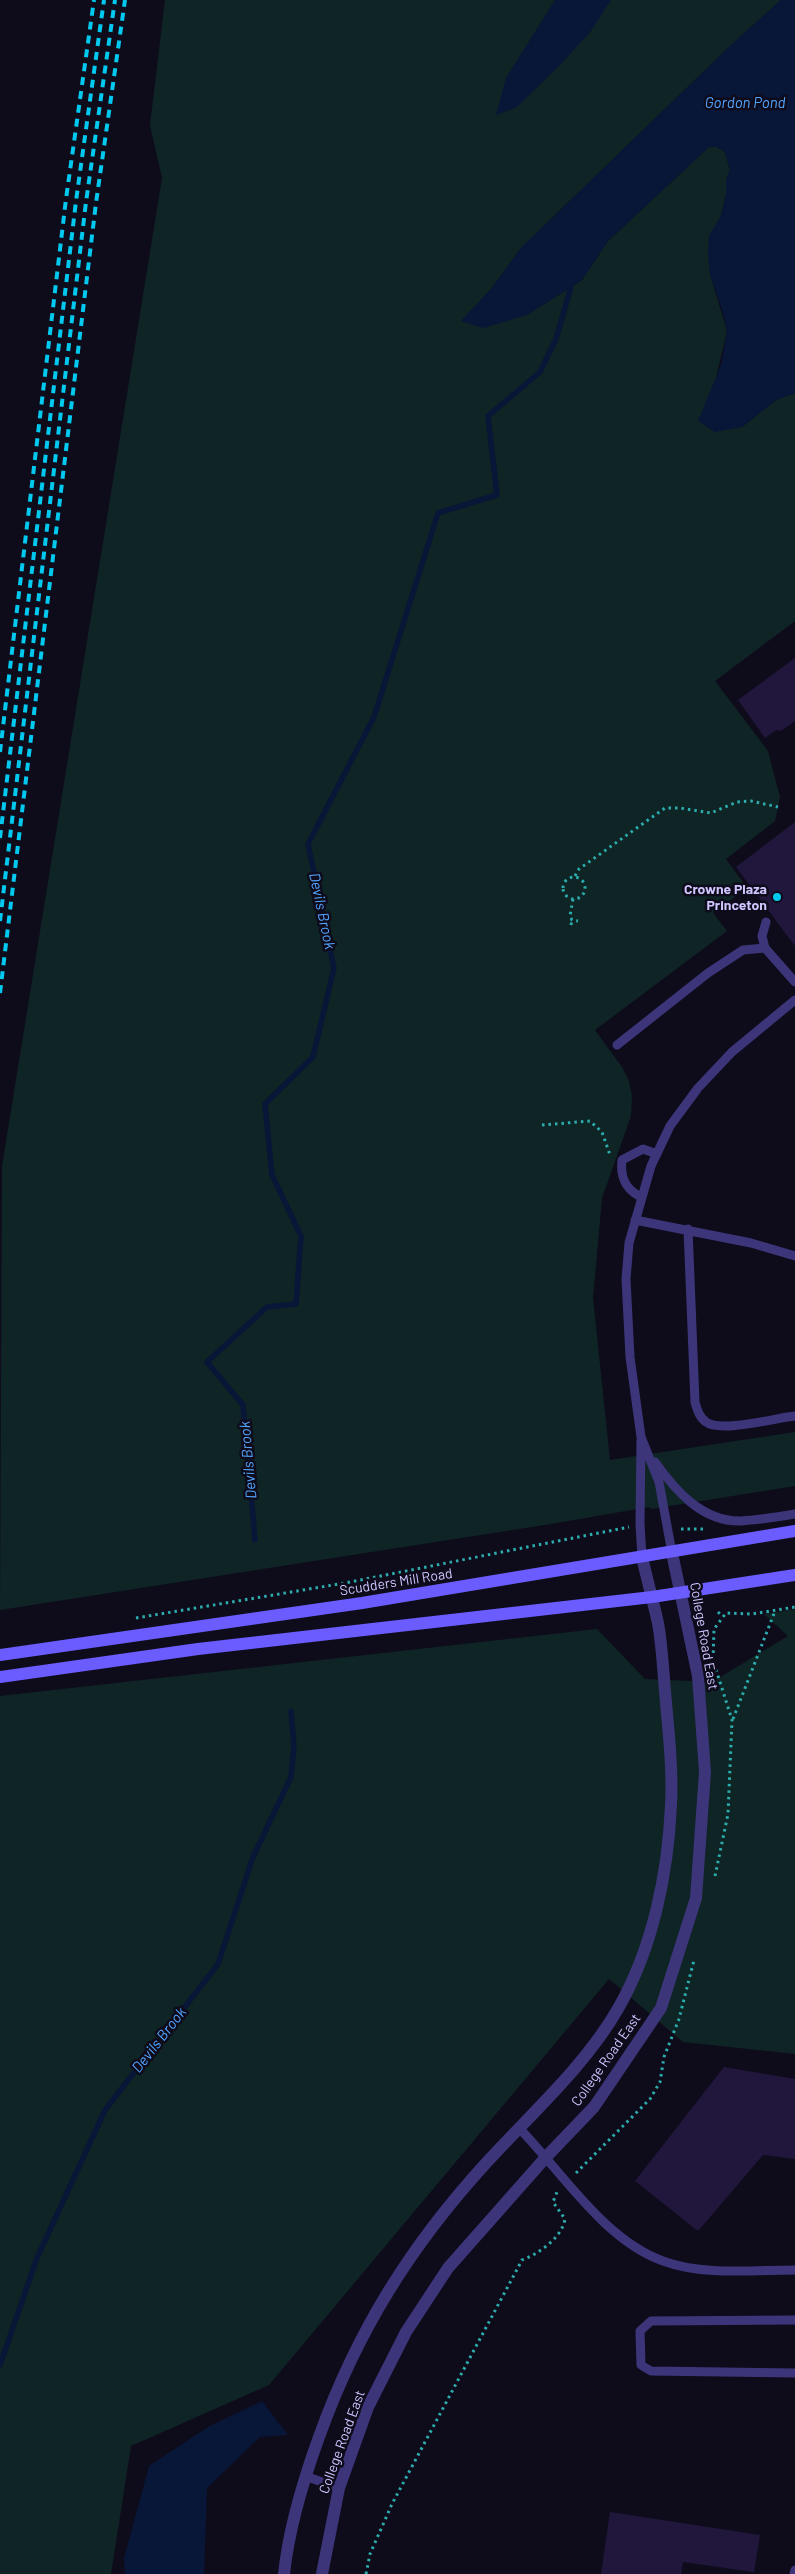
<!DOCTYPE html>
<html>
<head>
<meta charset="utf-8">
<style>
	body { margin:0 }
	canvas { display:block; background:#0e0b1b }
</style>
</head>
<body>
<canvas width="795" height="2574"></canvas>
<script>
const c = document.querySelector('canvas').getContext('2d');
c.lineJoin = 'round';
function paint(path, color) { c.fillStyle = color; c.fill(path, 'evenodd'); }
function trace(path, color, width, dash) { c.strokeStyle = color; c.lineWidth = width; c.lineCap = dash ? 'butt' : 'round'; c.setLineDash(dash || []); c.stroke(path); }
function write(font, color, halo, rows, align = 'center') {
  c.font = font + ' Barlow,sans-serif'; c.lineWidth = 5; c.setLineDash([]); c.textBaseline = 'middle'; c.strokeStyle = halo; c.fillStyle = color; for (const [text, x, y, turn = 0] of rows) {
    c.save(); c.translate(x, y); c.rotate((+turn || 0) * Math.PI / 180); c.textAlign = isNaN(turn) ? turn : align; if (halo) c.strokeText(text, 0, 0); c.fillText(text, 0, 0); c.restore();
  }
}
paint(new Path2D(`
	M165 0H781L729 47 521 248 491 289 462 321 527 315 582 280 608 241 709 147H717L725 152 730 170 726 180V194L721 216 709 237 710 274 727 331 716 378 742 427 776 400 795 393V621L715 681 768 751 780 797 775 821 726 859 747 888 713 913 727 931 595 1030 622 1067 629 1081 632 1096 631 1116 602 1198 593 1298 610 1460 795 1432V1486L651 1509 649 1507 551 1524 0 1610 2 1166 162 178 150 125Z
	M795 1609V2054L683 2042 609 1979 269 2385 131 2446 111 2574H0V1696L597 1629 645 1679 712 1682 788 1636 764 1614Z`), '#0e2425');
paint(new Path2D(`
	M555 0H611L591 31 562 63 517 107 496 115 506 78Z
	M781 0H795V393L776 400 742 427 715 432 698 421 721 365 727 331 723 313 710 274 708 254 709 236 721 216 726 194V180L730 170 725 152 717 147H709L608 241 582 280 527 315 483 328 461 321 491 289 521 248 729 47Z
	M262 2401 288 2435 260 2437 207 2488 204 2574H125L124 2558 149 2466 208 2427Z`), '#081637');
trace(new Path2D(`
	M255 1540 243 1405 207 1362 267 1307 296 1304 301 1236 272 1175 265 1104 313 1057 334 968 308 844 374 717 438 513 497 495 488 416 540 372 556 339 571 287
	M0 2365 37 2258 105 2110 218 1964 253 1857 291 1777 294 1747 291 1711`), '#081637', 5.5);
paint(new Path2D(`
	M795 658V721L781 731 776 730 765 738 738 700Z
	M795 822V946L736 867Z
	M724 2067 795 2079V2159L763 2155 698 2231 635 2181Z
	M610 2512 760 2535 754 2572 683 2562 681 2574H601Z`), '#21173c');
trace(new Path2D(`
	M575 876 579 869 665 808H680L711 813 737 802 751 801 778 807
	M563 888a11 11 0 1 1 22 0a11 11 0 1 1-22 0Z
	M573 899 570 916 572 920 578 921
	M571 925 572 920
	M542 1125 590 1121 602 1132 610 1155
	M681 1529H707
	M718 1612 722 1616
	M136 1618 345 1583 629 1527
	M733 1719 775 1611
	M715 1876 728 1814 732 1720 713 1660 714 1629 726 1613 752 1614 795 1607
	M576 2173 650 2099 660 2082 664 2057 679 2019 694 1960
	M366 2574 370 2554 392 2504 522 2260C538 2254 562 2238 565 2219L553 2202 557 2192`), '#2cacac', 3, [2.5, 4]);
trace(new Path2D(`
	M765 948 762 936 766 922
	M617 1045 708 973 743 950 765 948 795 982
	M641 1197C625 1189 620 1177 622 1160L643 1149 657 1154
	M635 1220 751 1243 795 1256
	M688 1229 695 1402C697 1409 699 1417 706 1422 720 1433 776 1418 795 1416
	M641 1440 640 1524 642 1557
	M655 1462C675 1490 702 1522 741 1521 759 1520 777 1517 795 1514
	M672 1553 659 1482 641 1437 630 1357 626 1279 629 1243 651 1166 670 1126 698 1088 732 1052 795 1000
	M519 2128C562 2172 604 2240 663 2261 703 2276 753 2270 795 2270
	M795 2320 651 2321 640 2331 641 2365 651 2371 795 2373
	M305 2476 339 2488
	M794 2574 795 2570`), '#3c357a', 9);
trace(new Path2D(`
	M284 2574C289 2527 303 2481 319 2437 357 2331 411 2245 487 2162 531 2114 587 2064 619 2007 653 1947 668 1873 671 1805 673 1767 668 1728 665 1691 663 1669 662 1645 658 1623 653 1601 647 1579 642 1557
	M322 2574 339 2488 368 2407 406 2332 448 2268 547 2156 594 2107 661 2008 696 1898 705 1772 698 1676 672 1553`), '#3c357a', 12);
trace(new Path2D(`
	M0 1655 362 1603 795 1531
	M0 1677 198 1649 652 1597 795 1575`), '#6a5cff', 12);
trace(new Path2D(`
	M0 752 66 199 94 0
	M0 838 76 201 104 0
	M0 921 86 202 115 0
	M0 993 96 203 125 0`), '#00c9f0', 4, [8, 6]);
for (const [x, y, r, color] of [
	[777,897,5,"#00c9f0"]
]) { const dot = new Path2D(); dot.arc(x, y, r, 0, 2 * Math.PI); c.fillStyle = color; c.fill(dot); trace(dot, '#0e0b1b', 2); }
write('bold 14px', '#cfc5ff', '#0e0b1b', [
	["Crowne Plaza",767,889],
	["Princeton",767,905]
], 'right');
write('14px', '#cfc5ff', '#0e0b1b', [
	["Scudders Mill Road",396,1582,-9],
	["College Road East",704,1636,80],
	["College Road East",606,2060,-55],
	["College Road East",342,2442,-70]
]);
write('italic 15px', '#53a5ff', '#0e0b1b', [
	["Gordon Pond",745,103],
	["Devils Brook",322,911,78],
	["Devils Brook",248,1460,-95],
	["Devils Brook",159,2040,-52]
]);
</script>
</body>
</html>
